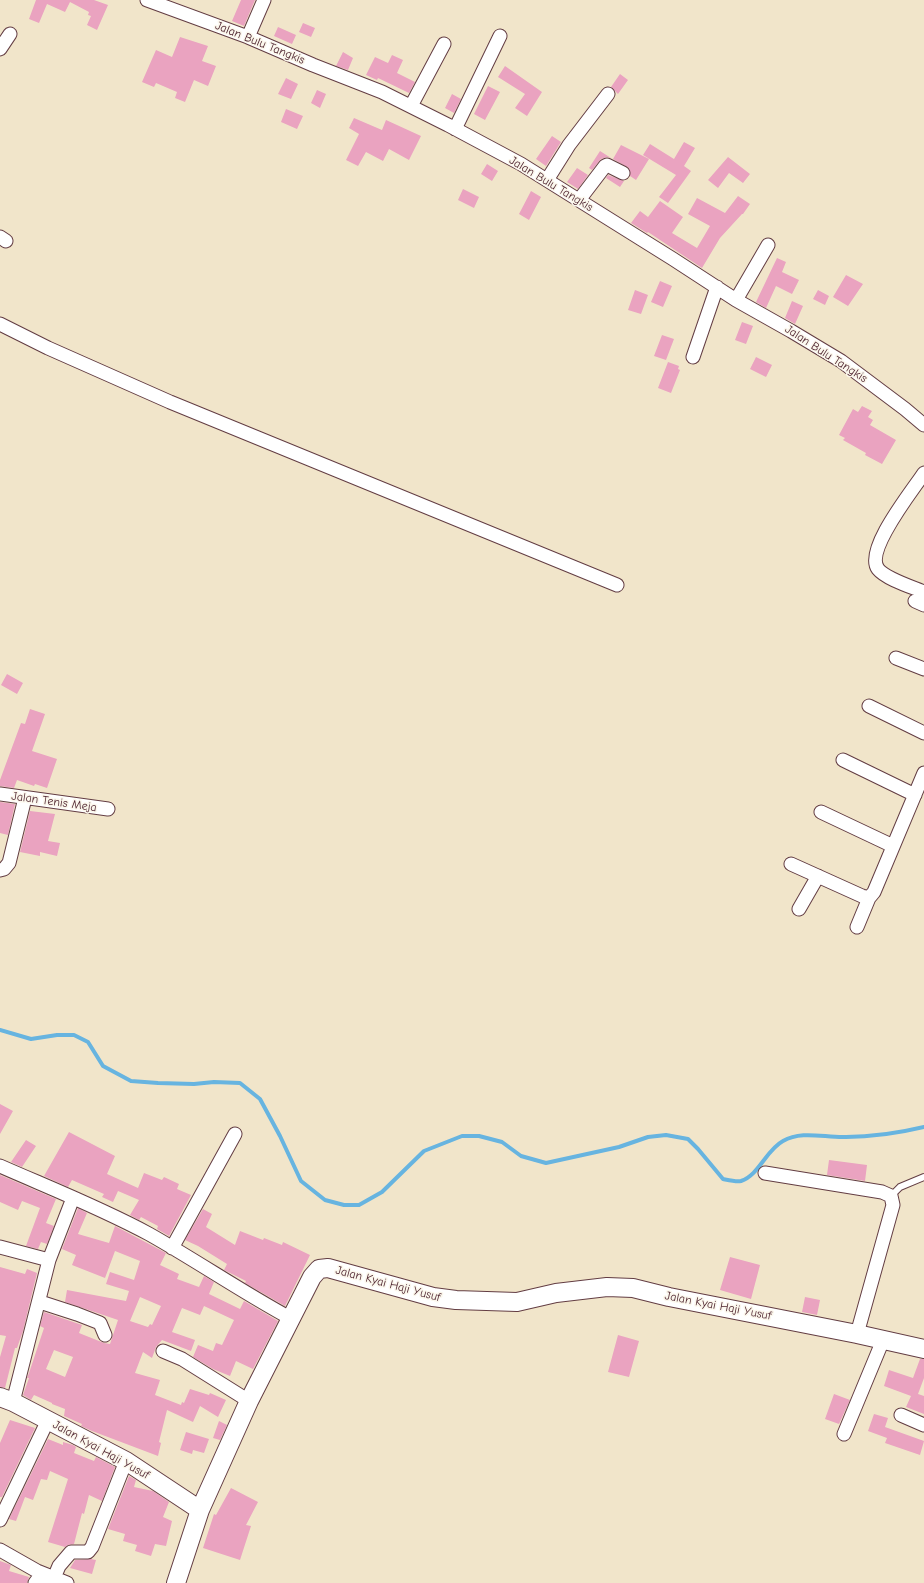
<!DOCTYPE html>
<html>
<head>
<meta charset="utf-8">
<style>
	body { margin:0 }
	canvas { display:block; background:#f1e5ca }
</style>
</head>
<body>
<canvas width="924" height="1583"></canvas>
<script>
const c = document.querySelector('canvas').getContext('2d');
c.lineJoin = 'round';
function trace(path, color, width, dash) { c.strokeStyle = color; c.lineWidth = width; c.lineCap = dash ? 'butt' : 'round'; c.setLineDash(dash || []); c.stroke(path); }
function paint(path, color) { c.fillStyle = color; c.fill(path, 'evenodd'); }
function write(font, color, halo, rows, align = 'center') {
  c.font = font + ' "Comic Neue",sans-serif'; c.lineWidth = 3; c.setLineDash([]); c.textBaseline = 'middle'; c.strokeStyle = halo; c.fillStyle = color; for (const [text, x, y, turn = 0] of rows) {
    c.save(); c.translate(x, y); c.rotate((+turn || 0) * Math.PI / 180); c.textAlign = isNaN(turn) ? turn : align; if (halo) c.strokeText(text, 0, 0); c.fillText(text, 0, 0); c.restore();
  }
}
trace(new Path2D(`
	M0 1030 31 1039 57 1035H74L88 1042 103 1066 131 1081 158 1083 194 1084 214 1082 240 1083 260 1099 280 1136 301 1181 325 1200 344 1205H359L382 1192 424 1151 462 1136H479L502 1142 521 1156 546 1163 619 1147 648 1137 666 1135 688 1139 698 1149 723 1179C728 1180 736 1182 741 1181 759 1175 766 1150 783 1141 802 1130 825 1138 846 1137 872 1137 899 1133 924 1127`), '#67b4e0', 4);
paint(new Path2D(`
	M36 0H94L108 5 97 30 87 25 91 16 88 15 89 12 70 2 65 12 47 4 39 23 29 19Z
	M241 0H255L244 26 232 21Z
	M303 23 315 28 311 37 299 32Z
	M278 27 296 35 292 44 274 36Z
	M180 37 208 46 202 61 216 66 208 86 194 80 185 102 175 98 177 92 156 83 154 87 142 82 156 50 172 57Z
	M343 52 353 58 348 70 336 66Z
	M392 55 403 60 397 73 415 82 409 93 378 78 377 80 366 75 375 57 388 63Z
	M505 66 542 92 527 116 515 108 525 94 498 77Z
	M620 74 628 80 618 94 611 87Z
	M286 78 298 84 291 99 278 94Z
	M488 86 500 92 485 120 474 114Z
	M317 90 326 94 320 108 311 103Z
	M452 94 461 99 454 113 445 108Z
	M286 109 303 116 297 129 281 122Z
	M354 118 382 130 386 120 421 136 409 160 389 149 383 161 366 152 358 166 346 160 359 134 349 128Z
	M552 136 561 142 546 166 536 159Z
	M684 142 695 148 684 166 691 171 668 203 659 197 676 175 643 155 650 144 674 159Z
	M621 145 649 159 636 180 630 176 629 168 613 159Z
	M600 151 611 158 607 157 601 159 592 170 589 168Z
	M728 157 750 174 743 183 729 173 718 188 708 180Z
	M487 164 498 171 492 181 481 174Z
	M577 168 588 175 578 189 567 182Z
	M608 175 624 181 620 187 606 178Z
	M463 189 479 197 474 208 458 200Z
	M531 191 541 197 529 220 519 214Z
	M738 196 750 204 743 214H742L720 238 702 268 648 232 647 233 631 223 640 211 648 217 660 201 683 217 672 233 697 248 710 226 688 214 697 198 725 213Z
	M777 258 786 262 782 272 799 280 792 294 776 286 766 308 756 302Z
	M846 275 863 284 848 306 833 297Z
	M660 281 672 286 663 307 651 302Z
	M635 290 648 295 641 314 628 310Z
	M818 290 829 296 825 305 813 299Z
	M792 301 803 306 795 324 785 318Z
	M742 322 753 326 746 344 735 340Z
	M662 335 674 339 666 360 654 356Z
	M756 357 772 365 766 377 750 369Z
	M668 362 679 366 678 369 680 370 671 393 658 388Z
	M862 406 872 411 868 417 873 420 870 425 896 440 882 464 865 455 866 453 843 440 845 438 839 435 853 409 858 412Z
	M7 674 23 683 17 694 1 685Z
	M30 709 45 714 32 751 57 759 47 788 35 784 34 786 17 780 14 788 0 786V780L21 723 25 724Z
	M0 802 15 804 8 835 0 833Z
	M30 811 55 814 48 841 60 843 57 856 40 852V856L20 852Z
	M0 1104 13 1111 0 1134Z
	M69 1132 115 1156 107 1174 138 1188 144 1173 162 1180 164 1177 179 1184 177 1189 191 1195 169 1236 157 1229 158 1226 141 1217 139 1220 130 1215 139 1200 118 1191 113 1202 102 1197 104 1194 72 1180 68 1187 44 1176Z
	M26 1140 36 1146 22 1167 11 1162Z
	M829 1160 867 1165 865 1181 827 1175Z
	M0 1175 56 1199 46 1223 54 1226 47 1244 41 1242 38 1249 26 1246 40 1208 22 1201 18 1210 0 1202Z
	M78 1208 87 1213 78 1234 109 1243 115 1226 166 1253 160 1265 179 1274 177 1279 199 1287 204 1276 214 1282 209 1294 240 1309 244 1301 278 1321 253 1369 236 1361 230 1376 213 1369 193 1357 198 1345 213 1351 216 1343 222 1345 234 1320 204 1306 200 1315 182 1308 172 1332 195 1340 191 1351 162 1340 156 1347 152 1358 143 1352 135 1373 160 1380 155 1395 181 1405 182 1402 184 1403 190 1389 209 1395 210 1393 226 1400 218 1417 200 1406 193 1422 167 1410 159 1442 161 1443 158 1456 92 1431 81 1426 82 1424 64 1416 65 1409 52 1404V1403L34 1395 31 1400 23 1395 29 1378H27L29 1373 44 1328 40 1326 44 1312 82 1325 79 1333 104 1343 110 1344 118 1320 65 1302 67 1290 126 1301 129 1291 106 1284 110 1272 134 1280 140 1261 115 1251 105 1278 72 1265 76 1255 62 1249ZM140 1297 161 1306 152 1325 150 1324 148 1327 130 1321ZM54 1350 73 1357 65 1377 46 1369Z
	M203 1209 212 1214 206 1227 235 1245 240 1231 263 1240 264 1238 282 1245 283 1242 310 1255 285 1306 245 1283 246 1281 224 1270 227 1264 198 1246 185 1240Z
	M730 1257 760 1265 751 1299 720 1290Z
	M0 1267 25 1274 27 1269 37 1273 23 1331 17 1348H15L5 1388 0 1387V1357L6 1336 0 1335Z
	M805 1297 820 1300 817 1315 802 1312Z
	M618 1335 639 1341 629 1377 608 1372Z
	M920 1359H924V1378L918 1394 924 1396V1414L906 1407 911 1396 884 1386 889 1370 913 1378Z
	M834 1394 850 1400 839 1424 825 1419Z
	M874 1414 888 1418 885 1427 924 1441 920 1455 885 1443 887 1438 868 1431Z
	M10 1420 35 1428 2 1497H0V1443Z
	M219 1421 227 1425 220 1440 213 1438Z
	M186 1432 209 1439 204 1453 193 1450 192 1454 180 1450Z
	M48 1439 63 1445V1442L73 1445 76 1447 74 1453 94 1461 96 1457 115 1467 102 1501 89 1495 84 1514 82 1513 74 1544 68 1545 65 1547 48 1542 68 1479 50 1471 47 1480 41 1479 33 1500 25 1497 16 1521 9 1519Z
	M129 1476 136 1480 134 1487 153 1491 169 1502 163 1517 172 1521 166 1546 155 1544 151 1556 135 1551 137 1545 123 1541 125 1534 108 1529Z
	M231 1488 258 1502 246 1525 251 1526 240 1560 203 1548 214 1514 216 1515Z
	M91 1559 96 1560 92 1574 70 1568 75 1560Z
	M0 1561 11 1565 9 1571 29 1577 27 1583H0Z`), '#eaa3c0');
const lane = new Path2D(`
	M891 1196 900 1187 924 1177`);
const street = new Path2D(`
	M147 0 248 37 313 65 382 92 448 125 521 164 673 259 736 300 791 331 841 361 905 409 924 425
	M248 37 264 0
	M0 49 10 34
	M411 106 444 44
	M455 129 500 36
	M547 180 569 145 608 94
	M579 200 605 166 607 165 623 173
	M0 237 6 241
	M736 300 768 245
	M0 324 48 348 170 402 617 585
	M693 357 717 287
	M924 473C913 490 864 550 878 569 886 579 912 587 924 592
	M915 601 924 605
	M896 658 924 669
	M869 706 924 733
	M843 760 915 795
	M0 794 108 809
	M821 812 893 846
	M791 864 862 896 869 898
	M0 870 4 869 9 863 25 798
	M799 909 818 876
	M857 927 869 898 874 892 924 773
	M0 1166C50 1188 101 1208 149 1234 197 1261 242 1292 290 1318
	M765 1173 882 1192 891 1196 893 1205 857 1334
	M0 1247 49 1260
	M172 1248 235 1134
	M40 1302 77 1314 100 1323 105 1335
	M163 1351 182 1359 249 1401
	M13 1402 49 1260 73 1198
	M901 1415 924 1425
	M844 1434 883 1340
	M0 1520 48 1420
	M0 1550 37 1571 67 1583
	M54 1578 59 1566 71 1552H88L92 1547 126 1461
	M35 1583 38 1579 48 1583`);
const secondary = new Path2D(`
	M0 1397 13 1402 126 1461 200 1510
	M176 1583 200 1510 249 1401 312 1277 319 1269 328 1268 433 1297 456 1300 517 1302 556 1293 607 1287 633 1288 669 1297 857 1334 924 1349`);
trace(lane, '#633d43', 8);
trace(street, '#633d43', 15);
trace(secondary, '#633d43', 20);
trace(lane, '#fff', 6);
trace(street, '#fff', 13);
trace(secondary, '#fff', 18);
write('12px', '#4a1f2b', '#fbf7ec', [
	["Jalan Bulu Tangkis",260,43,22],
	["Jalan Bulu Tangkis",551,184,31],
	["Jalan Bulu Tangkis",826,354,33],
	["Jalan Tenis Meja",54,802,8],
	["Jalan Kyai Haji Yusuf",388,1284,15],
	["Jalan Kyai Haji Yusuf",718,1306,11],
	["Jalan Kyai Haji Yusuf",101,1450,29]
]);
</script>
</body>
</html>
